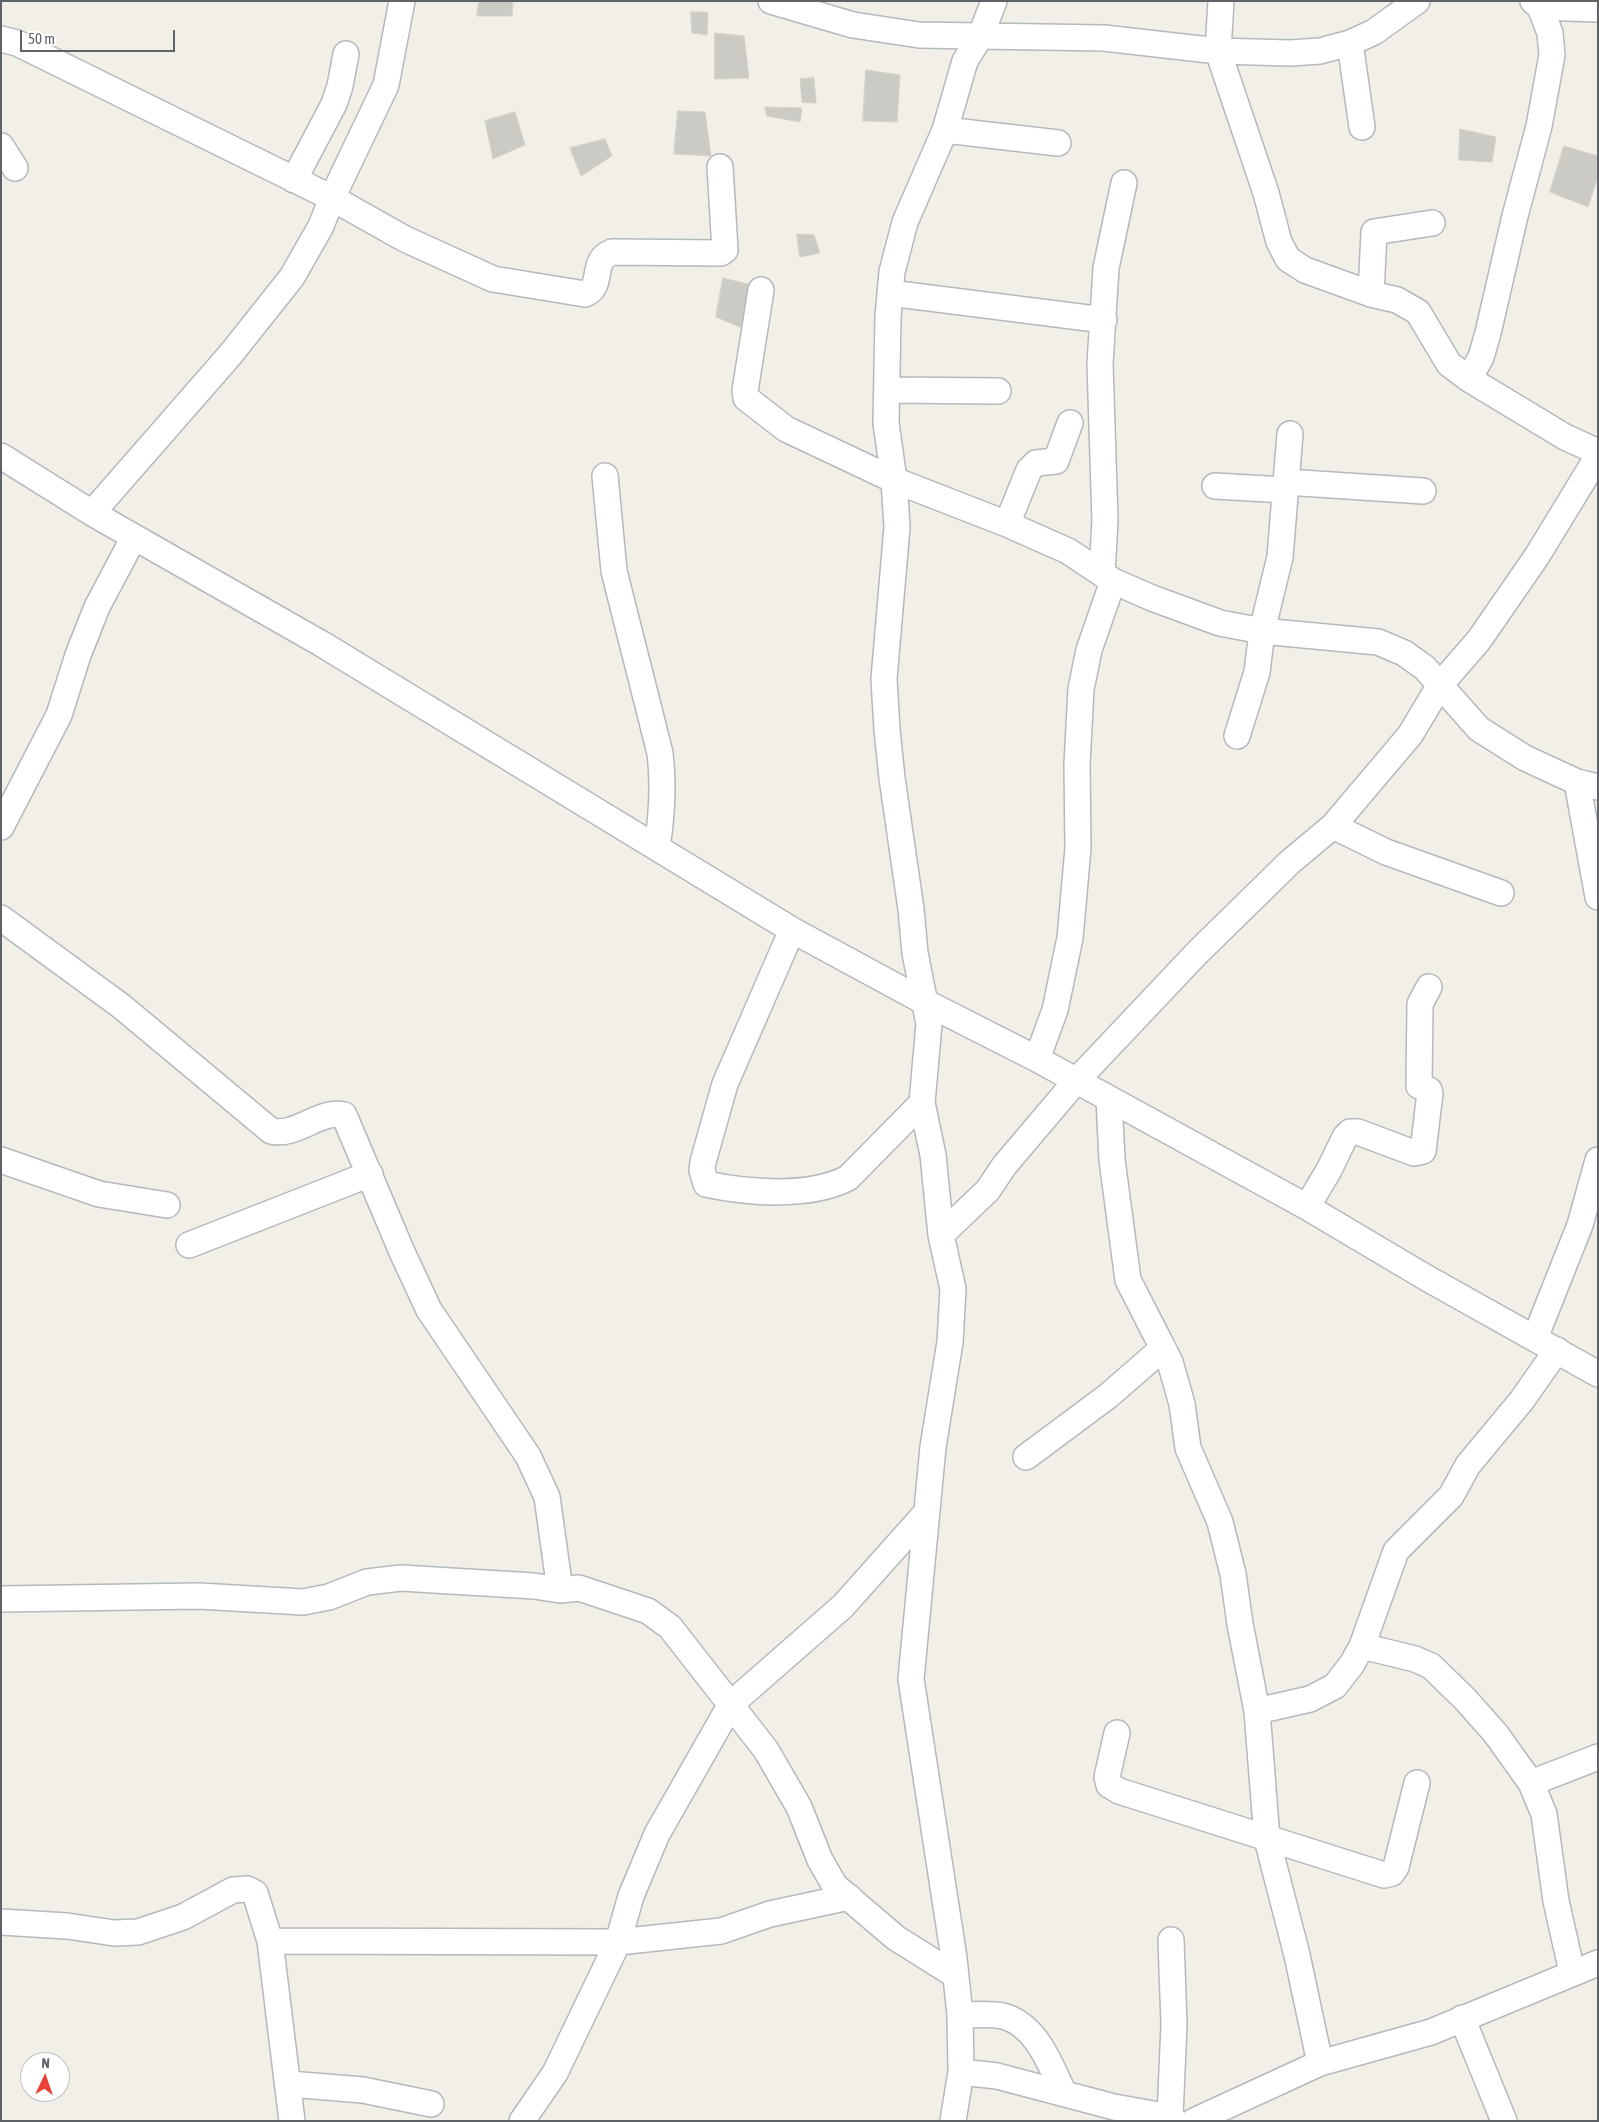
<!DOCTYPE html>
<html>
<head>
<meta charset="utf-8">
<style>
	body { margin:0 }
	#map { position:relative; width:1599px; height:2122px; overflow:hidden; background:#f1efe8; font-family:"Asap Condensed",sans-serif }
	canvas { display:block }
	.frame { position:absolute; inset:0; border:2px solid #5f6368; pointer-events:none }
	.north { position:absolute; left:20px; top:2052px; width:50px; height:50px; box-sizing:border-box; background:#fff; border:1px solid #bfc1c3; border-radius:50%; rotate:3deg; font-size:14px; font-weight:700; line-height:20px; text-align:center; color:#5f6368 }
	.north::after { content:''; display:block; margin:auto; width:18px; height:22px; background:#ea4335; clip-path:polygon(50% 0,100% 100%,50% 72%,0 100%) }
	.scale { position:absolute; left:20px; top:30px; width:155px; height:22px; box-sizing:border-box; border:2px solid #5f6368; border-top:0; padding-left:6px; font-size:15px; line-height:18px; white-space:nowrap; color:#5f6368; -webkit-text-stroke:4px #fff; paint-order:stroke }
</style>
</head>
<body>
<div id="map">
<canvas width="1599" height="2122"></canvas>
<div class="frame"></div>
<div class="north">N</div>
<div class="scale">50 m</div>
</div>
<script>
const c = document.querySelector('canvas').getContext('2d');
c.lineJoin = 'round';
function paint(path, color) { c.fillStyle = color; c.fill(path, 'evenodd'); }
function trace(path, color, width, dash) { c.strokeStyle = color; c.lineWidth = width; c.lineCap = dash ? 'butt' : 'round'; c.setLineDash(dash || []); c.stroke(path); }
const building = new Path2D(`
	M479 1H513L512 16H477Z
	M691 12H708L707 35 692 33Z
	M715 33 744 36 749 78 715 79Z
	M866 70 900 75 897 122 863 121Z
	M814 78 816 103 802 102 800 79Z
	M765 107 802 108 800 122 767 116Z
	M678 111 705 112 711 156 674 154Z
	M515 112 525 145 493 159 485 121Z
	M1460 129 1496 137 1492 162 1459 160Z
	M605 139 612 156 581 176 570 148Z
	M1564 146 1598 156V176L1588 207 1550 192Z
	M797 234 814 235 820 253 800 257Z
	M723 278 752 285 742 328 716 317Z`);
paint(building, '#cccac5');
trace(building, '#d6d1c6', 1);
const minor = new Path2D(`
	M771 1 853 25 919 35 1104 38 1218 51 1290 53 1320 51 1350 43 1374 32 1417 1
	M1221 1 1218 51 1266 193 1279 242 1288 259 1305 270 1371 294 1397 300 1418 312 1449 364 1469 379 1565 437 1598 452
	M1533 1 1540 7 1598 9
	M1 39 17 43 332 198 405 239 493 279 585 294C605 286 589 261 612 252L721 253 725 250 720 167
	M1350 43 1362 127
	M945 130 1058 143
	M1 146 15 168
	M294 180 334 104 340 86 346 54
	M761 290 745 391 746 398 786 429 894 480 1007 524 1068 551 1113 581 1152 598 1220 623 1262 631 1378 642 1404 653 1425 668 1479 729 1525 758 1577 782 1598 787
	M890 293 1104 320
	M1371 294 1374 232 1432 223
	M1469 379 1481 357 1488 333 1515 216 1539 126 1552 55 1550 33 1540 7
	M887 390 998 391
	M1 456 92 513 322 644 792 930 923 1001 1037 1059 1307 1207 1425 1277 1598 1374
	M605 476 614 571 660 753C664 785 662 815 657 848
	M1286 482 1423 491
	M1215 486 1285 490
	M92 513 230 355 292 277 321 226 332 198 386 85 402 1
	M1007 524 1029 470 1036 463 1056 461 1070 423
	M1102 574 1105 520 1100 364 1106 268 1124 183
	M1237 736 1257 672 1262 631 1280 557 1290 434
	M1577 782 1598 897
	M1333 826 1386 852 1501 893
	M1 827 59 715 78 655 97 607 134 537
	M1 918 121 1006 271 1131C297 1137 320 1109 344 1115L402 1252 429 1310 528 1456 547 1497 560 1590
	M792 930 725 1084 703 1162 702 1170 706 1184C748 1193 809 1198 848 1178L922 1103
	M1037 1059 1055 1010 1070 938 1078 848 1077 764 1081 689 1089 650 1113 581
	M1109 1099 1112 1160 1128 1280 1170 1362 1182 1404 1188 1448 1220 1522 1233 1574 1240 1624 1257 1711 1267 1839 1297 1955 1320 2063
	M1 1160 99 1194 167 1205
	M1307 1207 1329 1170 1345 1137 1350 1132H1358L1414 1153 1423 1151 1430 1093 1429 1090 1419 1086 1420 1004 1429 987
	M941 1235 988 1190 1004 1166 1076 1081 1198 952 1290 862 1333 826 1410 735 1440 685 1479 640 1537 556 1598 456
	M189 1245 370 1174
	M1535 1338 1580 1225 1598 1160
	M1026 1457 1108 1396 1162 1349
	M1 1599 199 1596 303 1602 329 1597 367 1582 401 1578 534 1586 560 1590 579 1588 648 1611 670 1627 766 1750 799 1807 820 1860 835 1886 896 1938 955 1975
	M1362 1646 1415 1659 1431 1666 1465 1699 1496 1734 1531 1783 1544 1814 1556 1901 1572 1972
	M1257 1711 1310 1699 1335 1686 1352 1664 1362 1646 1396 1551 1451 1496 1468 1465 1522 1400 1557 1350
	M1117 1733 1107 1777 1109 1785 1119 1791 1384 1875 1392 1873 1396 1867 1417 1783
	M1531 1783 1598 1757
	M1 1922 67 1926 114 1933 138 1932 183 1917 233 1890 247 1889 255 1893 270 1941 292 2121
	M270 1941 618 1942 721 1931 770 1914 849 1897
	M960 2015C973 2015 989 2013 1003 2016 1037 2025 1050 2065 1064 2093
	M1462 2018 1504 2121
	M961 2072 997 2076 1114 2107 1170 2117 1175 2121
	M289 2084 363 2090 431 2104
	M1170 2117 1174 2024 1171 1940
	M522 2121 555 2073 618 1942 631 1896 657 1834 731 1704 843 1606 926 1513
	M953 2121 961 2072 960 2015 954 1958 911 1679 933 1447 950 1342 953 1289 941 1235 933 1155 922 1103 929 1024 915 953 911 909 892 778 887 730 884 679 897 527 894 480 886 423 888 317 892 272 905 222 945 130 965 61 981 35 994 1
	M1194 2121 1320 2063 1431 2032 1598 1963`);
trace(minor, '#b5b8bc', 28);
trace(minor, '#fff', 25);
</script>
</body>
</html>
